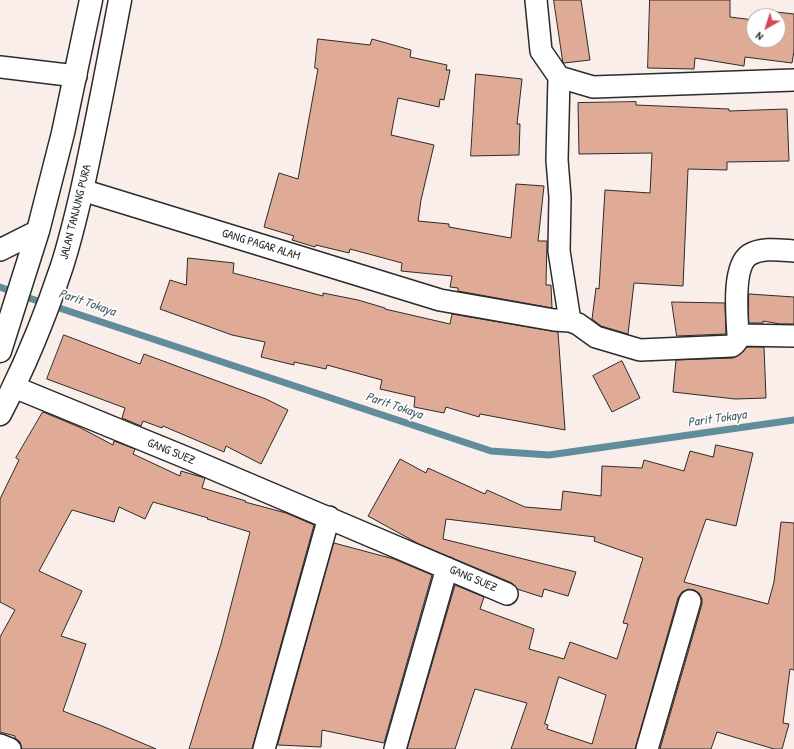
<!DOCTYPE html>
<html>
<head>
<meta charset="utf-8">
<style>
	body { margin:0 }
	#map { position:relative; width:794px; height:749px; overflow:hidden; background:#f9eeea; font-family:"Patrick Hand",sans-serif }
	canvas { display:block }
	.north { position:absolute; left:746px; top:8px; width:40px; height:40px; box-sizing:border-box; background:#fff; border:1px solid #aaa; border-radius:50%; rotate:219deg; font-size:11px; font-weight:700; line-height:16px; text-align:center; color:#2b2b2b }
	.north::after { content:''; display:block; margin:auto; width:14px; height:18px; background:#d1495b; clip-path:polygon(50% 0,100% 100%,50% 72%,0 100%) }
</style>
</head>
<body>
<div id="map">
<canvas width="794" height="749"></canvas>
<div class="north">N</div>
</div>
<script>
const c = document.querySelector('canvas').getContext('2d');
c.lineJoin = 'round';
function trace(path, color, width, dash) { c.strokeStyle = color; c.lineWidth = width; c.lineCap = dash ? 'butt' : 'round'; c.setLineDash(dash || []); c.stroke(path); }
function paint(path, color) { c.fillStyle = color; c.fill(path, 'evenodd'); }
function write(font, color, halo, rows, align = 'center') {
  c.font = font + ' "Patrick Hand",sans-serif'; c.lineWidth = 3.5; c.setLineDash([]); c.textBaseline = 'middle'; c.strokeStyle = halo; c.fillStyle = color; for (const [text, x, y, turn = 0] of rows) {
    c.save(); c.translate(x, y); c.rotate((+turn || 0) * Math.PI / 180); c.textAlign = isNaN(turn) ? turn : align; if (halo) c.strokeText(text, 0, 0); c.fillText(text, 0, 0); c.restore();
  }
}
trace(new Path2D(`
	M0 287 26 297 491 451 549 455 794 420`), '#618d9b', 7);
const building = new Path2D(`
	M554 0H581L590 60 564 63 563 62Z
	M650 0H730V17L754 20V40H778V16H775L776 12 794 14V51L792 63 745 57 744 66 695 58 694 69 648 68Z
	M318 39 370 45 372 39 411 50 410 57 447 65 446 70H450L444 100 440 99 439 107 398 98 391 135 434 145 421 200 418 221 449 224V227L511 238 516 184 544 186 538 241H547L546 285H551L552 308 458 291V288L450 287 452 276 401 271 402 263 350 249 349 253 316 245 315 247 292 240 294 236 264 227 279 173 298 179 318 69 315 68Z
	M476 74 522 79 517 124H520L519 155 471 156Z
	M636 102V105L729 109V111L787 109 789 161 727 162V170L688 169 683 286 634 283 628 334 601 326 592 319 596 288 599 289 605 190 650 193 652 153 579 154 578 103Z
	M188 258 234 263 233 273 323 296V293L358 300 385 308V309L450 324 452 314 558 332 565 430 480 414 479 417 446 407 444 413 414 407 415 397 380 389 382 380 327 365 326 369 294 362V365L261 357 265 342 232 335 160 309 170 280 186 285Z
	M749 294 794 297V324H780L763 321V323H749Z
	M672 302 725 303 726 334 677 336Z
	M64 335 140 364 144 354 266 399 288 410 261 464 226 446 224 452 163 426 162 428 143 421 141 426 122 418 125 408 47 379Z
	M747 347H764L766 398 735 399 673 392 676 360 733 358 739 355Z
	M622 361 640 398 612 412 593 376Z
	M43 412 79 427 113 445 114 441 135 449 133 454 180 476 181 471 205 478 202 488 246 501 245 502 286 513 314 525 252 749H189L221 644 250 532 207 519 208 518 153 502 145 519 119 507 114 522 72 510 39 571 82 591 61 636 86 644 63 711 102 726 156 749H22L20 742 15 738V736L0 732V637L15 610 0 602V499L19 460 16 458Z
	M716 445 753 453 736 526 706 519 684 582 768 604 774 582 781 522 794 523V670L790 669 783 723 789 724 782 749H774L717 732 711 749H660L702 604V599L699 593 694 590 688 589 682 592 678 598 635 749H511L527 703 475 689 455 749H407L455 585 484 597 480 609 534 629 529 649 564 659 570 642 617 659 628 624 623 623 643 558 594 541 595 537 446 519 443 539 576 572 568 596 544 589 542 597 517 589 512 583 419 544 368 516 400 459 426 473 428 468 485 494 487 490 525 507 561 510 563 491 601 496 602 466 642 468 644 460 684 471 690 451 713 457ZM559 677 606 695 592 744 547 729 548 725 545 724Z
	M334 543 394 559 432 575 384 743 322 730 321 747 278 745Z`);
paint(building, '#e0ab96');
trace(building, '#2b2b2b', 1);
const minor = new Path2D(`
	M536 0 541 51 559 77 593 87 794 80
	M0 67 76 76
	M559 77 557 160 560 197 559 251 570 321
	M82 190 440 300 554 320 570 321 578 324 596 337 640 350 732 346C736 343 738 341 738 335 737 316 732 267 749 255 762 247 780 250 794 251
	M0 250 38 231
	M738 335 794 336
	M14 387 192 460 507 594
	M0 745 10 749
	M264 749 329 517
	M395 749 447 568
	M647 749 690 601`);
const trunk = new Path2D(`
	M0 351 38 231 63 133 91 0
	M0 414C25 366 45 317 62 266 70 241 76 216 82 190 96 127 108 64 120 0`);
trace(minor, '#2b2b2b', 24);
trace(trunk, '#2b2b2b', 25);
trace(minor, '#fff', 21);
trace(trunk, '#fff', 22);
write('12px', '#2b2b2b', '#fff', [
	["JALAN TANJUNG PURA",76,212,-76],
	["GANG PAGAR ALAM",261,245,17],
	["GANG SUEZ",171,452,22],
	["GANG SUEZ",473,579,23]
]);
write('italic 13px', '#465c63', '#fff', [
	["Parit Tokaya",87,303,19],
	["Parit Tokaya",394,406,19],
	["Parit Tokaya",717,419,-8]
]);
</script>
</body>
</html>
